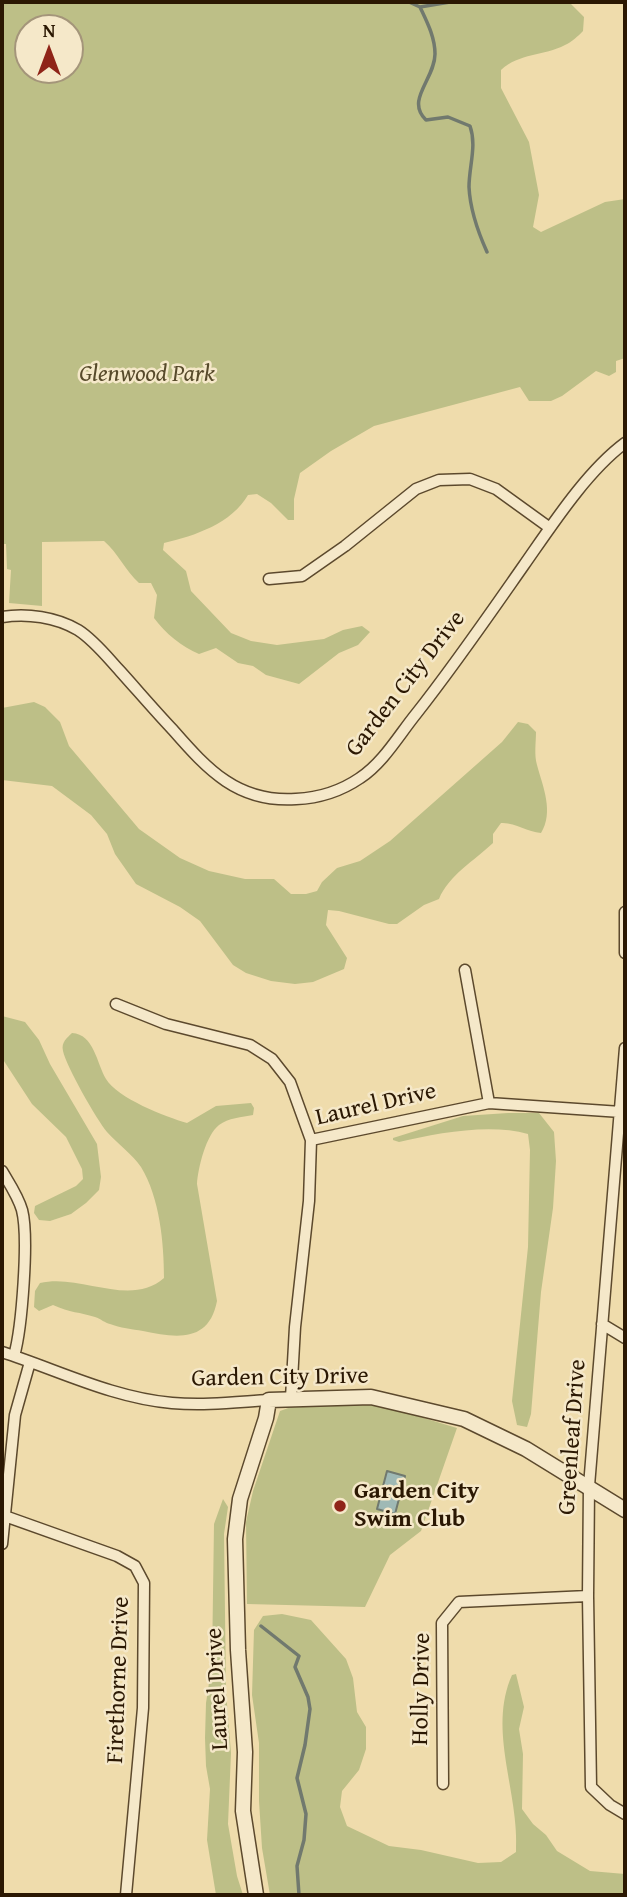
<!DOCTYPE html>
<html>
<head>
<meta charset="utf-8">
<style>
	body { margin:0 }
	#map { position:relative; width:627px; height:1897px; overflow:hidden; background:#efdcac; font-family:"Gentium Book Plus",serif }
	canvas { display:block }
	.frame { position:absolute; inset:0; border:4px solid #2b1803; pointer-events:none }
	.north { position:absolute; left:14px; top:14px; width:70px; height:70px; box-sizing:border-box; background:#f5e8c9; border:2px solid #a4957a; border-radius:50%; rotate:0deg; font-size:19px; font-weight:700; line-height:28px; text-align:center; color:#2b1803 }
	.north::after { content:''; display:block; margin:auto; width:24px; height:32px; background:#8f2418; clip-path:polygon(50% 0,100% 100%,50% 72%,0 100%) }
</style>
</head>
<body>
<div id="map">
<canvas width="627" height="1897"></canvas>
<div class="frame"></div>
<div class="north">N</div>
</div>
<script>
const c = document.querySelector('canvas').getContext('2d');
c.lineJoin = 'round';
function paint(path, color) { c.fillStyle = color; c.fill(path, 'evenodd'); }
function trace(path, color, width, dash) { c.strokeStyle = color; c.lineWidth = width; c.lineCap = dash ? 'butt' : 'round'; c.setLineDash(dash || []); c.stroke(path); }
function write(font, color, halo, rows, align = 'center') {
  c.font = font + ' "Gentium Book Plus",serif'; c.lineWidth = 5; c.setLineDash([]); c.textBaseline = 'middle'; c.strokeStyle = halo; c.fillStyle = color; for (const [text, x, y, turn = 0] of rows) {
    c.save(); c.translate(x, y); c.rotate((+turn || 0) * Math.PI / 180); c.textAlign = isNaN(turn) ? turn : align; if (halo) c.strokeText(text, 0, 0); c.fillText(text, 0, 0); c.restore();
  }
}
paint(new Path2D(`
	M2 2H574L571 4 584 17 583 31C578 36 572 42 565 45 544 56 519 53 501 70V88L529 142 539 195 533 227 541 232 605 202 625 199V358L616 361V372L609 376 596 371 562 396 551 401H529L520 387 374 426 331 451 300 473 294 499V520H288L271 503 257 494 248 495C232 523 195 536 164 543L163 550 186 571 191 591 231 633 251 641 277 645 324 639 343 630 362 626 370 632 358 645 339 653 299 684 266 675 253 666 238 663 216 648 199 654C182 647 165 633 154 618L157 595 151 583H139C125 570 118 553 104 541L42 542V606L9 603 11 570 7 569 6 544H2ZM28 28H70V70H28Z
	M34 702 45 707 60 722 69 746 139 829 180 858 209 871 245 879H274L291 894H306L317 891 322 882 337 868 360 861 390 841 502 742 518 722 528 724 536 732C536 742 534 755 537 765 543 787 554 812 541 833 527 832 515 822 501 823L493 834V843C474 861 449 875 439 899L424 905 397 924H389L339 911 328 910 326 925 347 958 344 969 313 982 295 984 271 981 246 973 233 965 200 921 180 907 136 884 115 854 107 834 91 815 52 786 2 780V708Z
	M2 1016 25 1022 39 1040 50 1064 97 1144 101 1177 99 1190 86 1203 71 1214 50 1221 39 1220 34 1213 35 1206 76 1186 83 1179 82 1169 66 1137 32 1104 2 1058Z
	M72 1033C94 1034 97 1064 106 1079 117 1098 166 1117 187 1123L216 1106 251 1103 254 1108 253 1115C242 1117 228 1118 219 1125 206 1135 198 1168 197 1184L217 1301C209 1343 176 1338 143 1331 132 1329 120 1328 110 1324 105 1323 101 1319 95 1317 80 1312 70 1313 53 1305L39 1311 34 1307 35 1291 40 1283C80 1273 130 1308 164 1278 164 1244 160 1198 141 1167 132 1154 118 1144 107 1132 97 1120 66 1066 63 1051 61 1042 67 1038 72 1033Z
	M508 1113H539L554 1132 556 1161 553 1208 541 1292 531 1414 527 1427 517 1425 512 1401 528 1247 530 1150 528 1134C490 1123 437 1133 399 1142L393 1140V1138L463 1116Z
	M367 1401 457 1428 421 1531 390 1555 365 1607 247 1604 246 1522 253 1491 280 1411 305 1402Z
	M223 1499 228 1507 224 1534 226 1692 231 1753 228 1824 237 1876 243 1895H216L207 1840 210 1789 206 1766 205 1738 206 1703 212 1663 214 1524Z
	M282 1614 311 1620 346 1659 353 1678 357 1712 366 1727V1749L359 1770 342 1791 340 1807 347 1826 389 1846 421 1850 478 1863 501 1862 516 1852C520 1793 487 1731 512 1675L516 1674 524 1707 519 1729 523 1754 522 1809 533 1824 546 1835 557 1851 590 1871 625 1874V1895H270L262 1848 259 1801V1743L252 1695 254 1630 263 1616Z`), '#bdbf87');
const water = new Path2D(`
	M387 1471 405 1476 395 1514 377 1509Z`);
paint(water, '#9fb9b5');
trace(water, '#71796e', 2);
trace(new Path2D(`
	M409 2 420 7 450 2
	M420 7C427 22 435 37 435 54 435 79 405 100 426 120L448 117 470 126C477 146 469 166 469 187 470 209 478 232 487 252
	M261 1626 299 1656 295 1667 308 1697 310 1709 305 1745 297 1778 306 1814 304 1840 297 1866 299 1895`), '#71796e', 3.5);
const minor = new Path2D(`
	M269 579 302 576 345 546 416 489 439 480 470 479 496 489 550 528
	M2 617C27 613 56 617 78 630 94 640 108 658 120 671 138 691 155 711 173 730 208 770 238 803 296 799 319 798 341 791 360 778 383 763 399 735 416 714 454 666 489 615 524 565 552 525 587 471 625 443
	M625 912V953
	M465 970 489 1103
	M116 1004 166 1024 250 1045 272 1059 290 1082 311 1140 309 1201 295 1327 291 1398
	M625 1048 589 1486 588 1596 591 1787 610 1805 625 1814
	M311 1140 489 1103 621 1112
	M2 1171C9 1183 18 1196 22 1210 29 1237 22 1328 14 1356
	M602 1324 625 1338
	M2 1352C58 1370 113 1398 172 1403 205 1406 237 1402 269 1400
	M2 1515 117 1556 135 1566 144 1583 143 1708 126 1895
	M2 1544 15 1415 30 1362
	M443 1784 442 1623 459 1602 588 1596`);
const tertiary = new Path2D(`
	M256 1895 243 1811 245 1752 238 1650 235 1539 240 1499 266 1418 269 1400 371 1397 464 1419 526 1449 625 1510`);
trace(minor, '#5c492d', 13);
trace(tertiary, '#5c492d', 17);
trace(minor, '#f5e8c9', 10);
trace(tertiary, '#f5e8c9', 14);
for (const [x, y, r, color] of [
	[340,1506,7,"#8f2418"]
]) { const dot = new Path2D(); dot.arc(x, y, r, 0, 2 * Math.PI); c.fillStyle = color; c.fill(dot); trace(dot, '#f5e8c9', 2.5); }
write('italic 24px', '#574a2b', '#f5e8c9', [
	["Glenwood Park",147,375]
]);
write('24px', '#2b1803', '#f5e8c9', [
	["Garden City Drive",406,684,-52],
	["Laurel Drive",376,1105,-13],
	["Garden City Drive",280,1378,-1],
	["Greenleaf Drive",573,1437,-86],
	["Firethorne Drive",119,1680,-88],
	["Laurel Drive",218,1689,-93],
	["Holly Drive",422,1689,-89]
]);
write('bold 24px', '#2b1803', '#f5e8c9', [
	["Garden City",354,1492],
	["Swim Club",354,1520]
], 'left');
</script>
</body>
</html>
